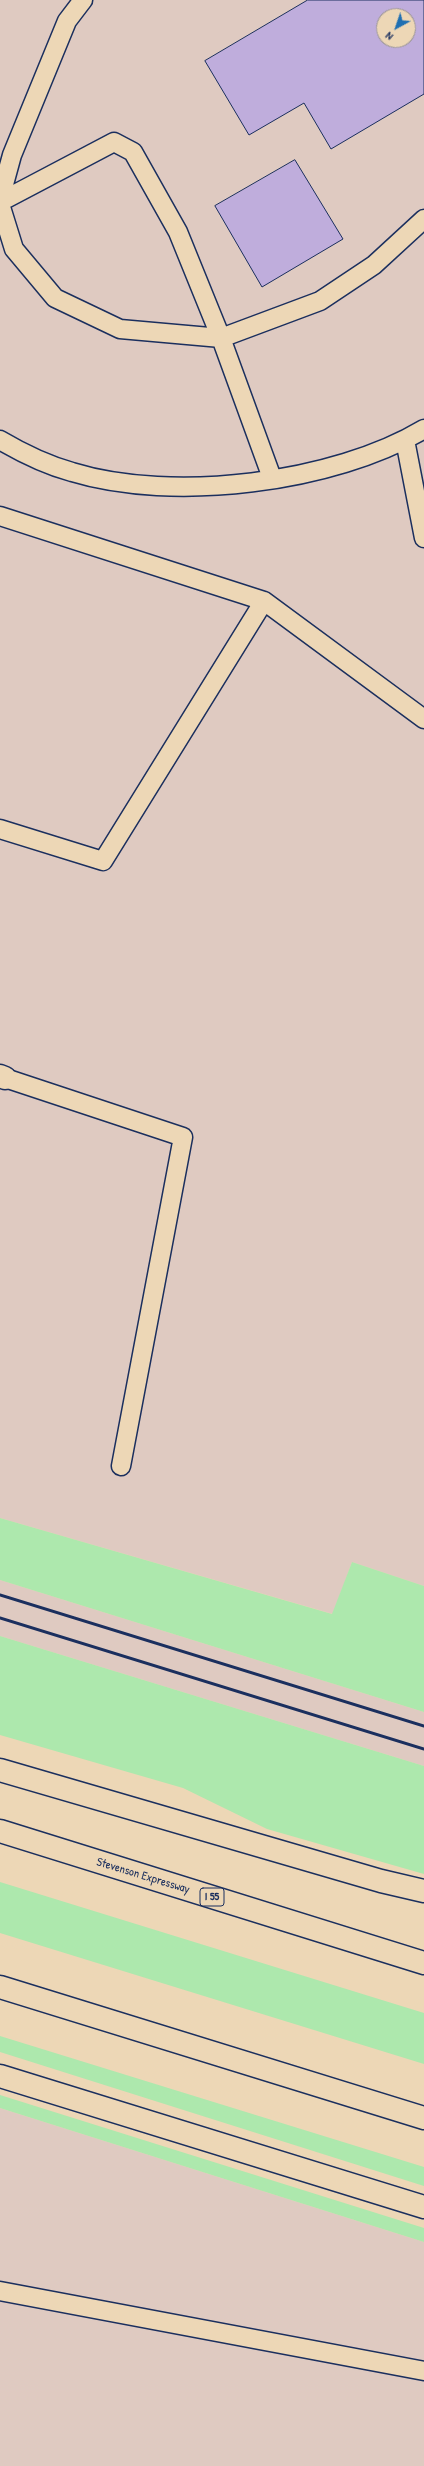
<!DOCTYPE html>
<html>
<head>
<meta charset="utf-8">
<style>
	body { margin:0 }
	#map { position:relative; width:424px; height:2466px; overflow:hidden; background:#edd7b6; font-family:"Patrick Hand",sans-serif }
	canvas { display:block }
	.north { position:absolute; left:376px; top:8px; width:40px; height:40px; box-sizing:border-box; background:#edd7b6; border:1px solid #999493; border-radius:50%; rotate:220deg; font-size:11px; font-weight:700; line-height:16px; text-align:center; color:#1b2f5e }
	.north::after { content:''; display:block; margin:auto; width:14px; height:18px; background:#1f6fb2; clip-path:polygon(50% 0,100% 100%,50% 72%,0 100%) }
</style>
</head>
<body>
<div id="map">
<canvas width="424" height="2466"></canvas>
<div class="north">N</div>
</div>
<script>
const c = document.querySelector('canvas').getContext('2d');
c.lineJoin = 'round';
function paint(path, color) { c.fillStyle = color; c.fill(path, 'evenodd'); }
function trace(path, color, width, dash) { c.strokeStyle = color; c.lineWidth = width; c.lineCap = dash ? 'butt' : 'round'; c.setLineDash(dash || []); c.stroke(path); }
function write(font, color, halo, rows, align = 'center') {
  c.font = font + ' "Patrick Hand",sans-serif'; c.lineWidth = 3; c.setLineDash([]); c.textBaseline = 'middle'; c.strokeStyle = halo; c.fillStyle = color; for (const [text, x, y, turn = 0] of rows) {
    c.save(); c.translate(x, y); c.rotate((+turn || 0) * Math.PI / 180); c.textAlign = isNaN(turn) ? turn : align; if (halo) c.strokeText(text, 0, 0); c.fillText(text, 0, 0); c.restore();
  }
}
paint(new Path2D(`
	M0 0H424V1586L352 1562 333 1614 0 1518ZM384 16H408V40H384Z
	M0 1580 424 1712V1766L0 1636Z
	M0 2108 424 2242V2466H0Z`), '#dfcac1');
paint(new Path2D(`
	M0 1518 332 1614 352 1562 424 1586V1712L0 1580Z
	M0 1636 424 1766V1874L267 1829 183 1788 0 1735Z
	M0 1882 424 2013V2064L0 1933Z
	M0 2036 424 2167V2186L0 2052Z
	M0 2095 424 2228V2242L0 2108Z`), '#ade8ad');
const building = new Path2D(`
	M308 0H424V94L331 149 304 103 249 135 205 61ZM384 16H408V40H384Z
	M295 160 343 239 262 287 215 206Z`);
paint(building, '#bfaddc');
trace(building, '#1b2f5e', 1);
const service = new Path2D(`
	M0 199 12 155 67 21 83 0
	M0 202 114 142 133 152 178 232 221 338 320 301 374 265 424 219
	M0 204 14 249 55 298 120 329 221 338 272 478
	M0 440C22 453 47 465 72 472 173 503 334 483 424 429
	M405 440 424 538
	M0 516 264 601 424 719
	M0 829 103 861 264 601
	M5 1078 183 1137 121 1466
	M0 2291 424 2371`);
const minor = new Path2D(`
	M0 1076 5 1078`);
const motorway = new Path2D(`
	M0 1770 381 1881 424 1891
	M0 1831 424 1963
	M0 1987 424 2118
	M0 2076 424 2207`);
trace(service, '#1b2f5e', 21);
trace(minor, '#1b2f5e', 25);
trace(motorway, '#1b2f5e', 25);
trace(service, '#edd7b6', 18);
trace(minor, '#edd7b6', 22);
trace(motorway, '#edd7b6', 22);
trace(new Path2D(`
	M0 1595 424 1726
	M0 1618 424 1749`), '#1b2f5e', 3);
for (const [x, y, w] of [
	[212,1897,24]
]) { const box = new Path2D(); box.roundRect(x - w / 2, y - 9, w, 18, 3); c.fillStyle = '#edd7b6'; c.fill(box); trace(box, '#1b2f5e', 1); }
write('bold 11px', '#1b2f5e', null, [
	["I 55",212,1897]
]);
write('12px', '#1b2f5e', '#edd7b6', [
	["Stevenson Expressway",143,1876,17]
]);
</script>
</body>
</html>
